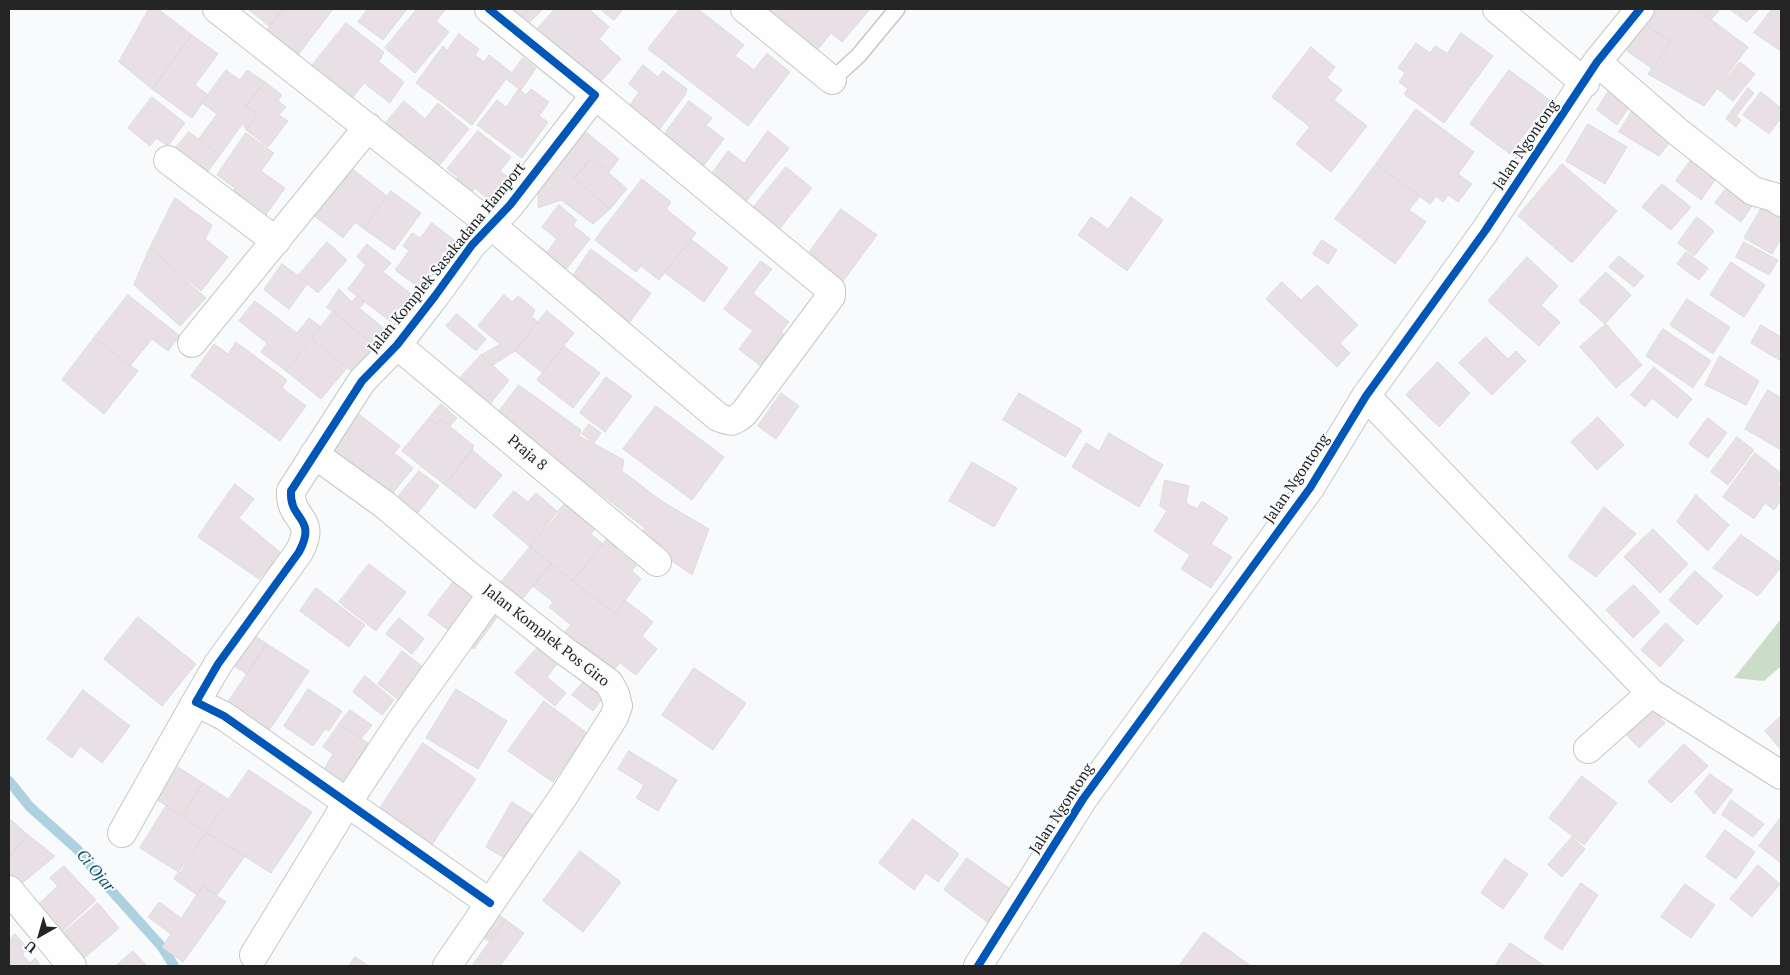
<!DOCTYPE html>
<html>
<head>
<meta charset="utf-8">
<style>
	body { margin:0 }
	#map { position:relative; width:1790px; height:975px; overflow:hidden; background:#f9fafb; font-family:"PT Serif",serif }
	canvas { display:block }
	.frame { position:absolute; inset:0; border:10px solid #252526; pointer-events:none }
	.north { position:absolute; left:15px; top:910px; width:50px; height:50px; -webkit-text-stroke:4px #f8fafc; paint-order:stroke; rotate:218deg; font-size:14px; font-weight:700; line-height:20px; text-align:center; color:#252526 }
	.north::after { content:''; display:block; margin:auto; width:18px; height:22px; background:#252526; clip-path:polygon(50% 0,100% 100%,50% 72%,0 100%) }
</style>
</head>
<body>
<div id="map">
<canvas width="1790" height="975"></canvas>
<div class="frame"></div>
<div class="north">U</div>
</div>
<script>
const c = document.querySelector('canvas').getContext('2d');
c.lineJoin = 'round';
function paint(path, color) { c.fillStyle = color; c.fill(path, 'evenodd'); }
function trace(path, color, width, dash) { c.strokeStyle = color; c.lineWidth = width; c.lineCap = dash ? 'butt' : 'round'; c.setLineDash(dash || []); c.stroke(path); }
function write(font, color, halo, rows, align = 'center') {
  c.font = font + ' "PT Serif",serif'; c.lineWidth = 4; c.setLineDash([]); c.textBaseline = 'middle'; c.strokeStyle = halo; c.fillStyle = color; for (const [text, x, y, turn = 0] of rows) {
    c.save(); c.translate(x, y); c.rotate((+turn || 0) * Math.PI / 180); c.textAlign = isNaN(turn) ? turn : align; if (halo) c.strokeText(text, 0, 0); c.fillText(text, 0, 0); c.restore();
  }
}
paint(new Path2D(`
	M1781 619V666L1764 681 1734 678Z`), '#cbdcc9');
trace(new Path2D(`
	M9 781 30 807 78 850 100 878 162 947 174 966`), '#aed1e0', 10);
const building = new Path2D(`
	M149 9H158L192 35 152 89 119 62Z
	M248 9H283L270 26Z
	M283 9H333L292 63 260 39Z
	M368 9H407L383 40 358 22Z
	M417 9H446L436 21 449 32 415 73 385 48Z
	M496 9H543L521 31Z
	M555 9H589L609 27 599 39 621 59 594 89 532 35Z
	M600 9H623L614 20Z
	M680 9H698L744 45 735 56 754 70 767 53 790 72 748 126 648 49Z
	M750 9H870L842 42 831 33 811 58Z
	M1655 9H1697L1748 47 1704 106 1648 74 1671 42 1645 24Z
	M1697 9H1720L1711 20Z
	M1730 9H1759L1747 22Z
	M1772 9H1781V51L1754 33Z
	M346 23 384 52 379 62 404 82 390 103 364 83 351 100 310 68Z
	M1645 24 1671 42 1653 69 1627 51Z
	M1461 33 1493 56 1444 123 1404 94 1408 89 1399 82 1405 73 1398 68 1416 43 1430 53 1435 46 1447 53Z
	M459 34 479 49 475 55 484 62 489 55 511 72 472 125 416 83 443 46 447 50Z
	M192 35 218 54 195 85 208 95 192 118 152 89Z
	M1311 47 1335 67 1327 78 1342 90 1334 100 1367 126 1331 172 1296 144 1310 127 1272 97Z
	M523 58 536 68 521 90 507 80Z
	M1740 62 1755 74 1733 101 1718 89Z
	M643 65 658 77 663 71 687 89 685 95 656 134 626 111 639 92 629 84Z
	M226 70 240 80 247 70 265 82 246 106 257 115 246 130 243 123 220 155 198 140 217 114 202 103Z
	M1509 70 1550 100 1510 154 1470 124Z
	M265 82 282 95 278 101 286 107 279 115 288 121 268 147 246 130 257 115 246 106Z
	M1611 87 1633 101 1617 125 1597 110Z
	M1748 88 1754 93 1736 116 1741 120 1736 127 1726 119Z
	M519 89 526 95 531 89 549 102 539 116 548 122 522 158 477 125 497 100 506 107Z
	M1761 92 1781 108V118L1769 134 1743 115Z
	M152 97 185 123 168 146 156 138 150 146 128 128Z
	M404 101 425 119 438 103 469 129 433 173 380 130Z
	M689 101 712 118 706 125 724 139 701 169 664 141 665 133Z
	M1416 109 1474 152 1458 174 1472 184 1458 202 1448 195 1443 202 1436 196 1430 204 1376 164Z
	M1632 111 1672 140 1659 156 1619 132Z
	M1588 124 1627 147 1605 184 1566 161Z
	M580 127 619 159 609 172 592 158 574 178 610 209 593 224 561 200 538 208 539 178Z
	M478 131 511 157 500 171 507 176 488 199 475 188 467 198 452 185 458 177 447 169Z
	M768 131 789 148 744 204 710 176 728 151 744 163Z
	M189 132 220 155 203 178 172 152Z
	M246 133 274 153 261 171 285 188 260 223 227 199 235 188 217 175Z
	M1695 154 1717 177 1701 200 1676 181Z
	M592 158 627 189 610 209 574 178Z
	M1376 164 1420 196 1409 210 1426 222 1395 264 1335 219Z
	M1562 164 1617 211 1572 263 1518 216Z
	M786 167 812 188 777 232 752 209Z
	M351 168 387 196 364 229 355 222 343 238 307 210 323 189 330 195Z
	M642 179 671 202 666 209 696 233 659 280 641 266 636 272 595 240Z
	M1662 184 1691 207 1671 230 1642 207Z
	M1728 186 1753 205 1741 222 1715 203Z
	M391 191 421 213 394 250 364 229Z
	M1131 197 1163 220 1127 271 1078 235 1091 217 1108 229Z
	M175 198 212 225 205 239 228 257 201 291 150 248Z
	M1764 204 1781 213V239L1772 254 1744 238Z
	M559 205 577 220 573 225 590 239 559 278 530 253 538 245 547 252 557 239 542 227Z
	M841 209 877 235 841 284 805 258Z
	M1697 217 1714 231 1694 256 1678 243Z
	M432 223 458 243 449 255 443 251 439 261 418 287 395 270 409 251 403 246 412 233 420 238Z
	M691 239 728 268 704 302 665 273Z
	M1322 240 1337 250 1328 264 1313 254Z
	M327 242 347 260 318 293 298 276Z
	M1744 242 1778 260 1769 275 1736 257Z
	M367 244 391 263 383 272 411 294 391 322 348 289 366 265 357 257Z
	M150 248 206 298 180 326 134 285Z
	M591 249 651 293 630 322 615 312 610 319 567 285Z
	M1686 252 1708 268 1699 280 1677 264Z
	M1619 256 1644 276 1634 287 1609 267Z
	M1527 257 1558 286 1541 305 1560 322 1539 346 1488 301Z
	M761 261 772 269 753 293 789 322 781 332 792 340 767 371 739 349 753 331 724 309Z
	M1731 262 1765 285 1744 317 1710 295Z
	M282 264 308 283 289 309 264 290Z
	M1606 272 1631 295 1605 324 1579 301Z
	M1282 282 1301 300 1317 285 1358 325 1340 343 1350 353 1337 367 1266 299Z
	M339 289 352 302 357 296 365 302 359 308 387 331 373 345 333 311 327 308Z
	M128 295 180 336 168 351 152 339 130 366 94 338Z
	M504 295 512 302 518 296 535 310 532 317 538 322 515 351 493 365 481 355 500 344 478 326Z
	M1687 299 1730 327 1713 354 1670 325Z
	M255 301 297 333 309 318 321 327 286 371 261 352 267 343 239 321Z
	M333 311 373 345 354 373 312 339Z
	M547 311 574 333 543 373 515 351Z
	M457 314 486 339 476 351 446 326Z
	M1606 324 1642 365 1616 388 1580 347Z
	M1761 325 1781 337V361L1751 343Z
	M1663 329 1711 361 1693 388 1646 356Z
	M1486 337 1508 359 1516 351 1526 361 1492 395 1459 363Z
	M94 338 138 371 104 414 62 380Z
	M312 339 347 368 321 399 286 371Z
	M236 342 287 380 282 388 306 406 280 441 191 376 214 344 228 354Z
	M564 346 600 373 573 408 537 380Z
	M481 355 509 380 484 412 452 387Z
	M1720 356 1759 381 1746 405 1705 385Z
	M1438 362 1470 393 1439 427 1406 395Z
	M1654 367 1692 399 1677 418 1652 398 1645 407 1631 395Z
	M606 377 632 396 605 432 580 413Z
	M519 385 581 430 579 436 624 460 622 471 663 502 709 529 692 575 638 537 645 528 560 463 556 469 493 419Z
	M1768 390 1781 398V445L1779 449 1745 429Z
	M781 393 799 406 776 439 758 426Z
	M1019 393 1082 430 1065 457 1003 420Z
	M441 404 457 418 449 427 441 419 437 424 429 418Z
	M656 406 724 457 692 500 623 449Z
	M352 409 400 446 394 453 413 468 388 499 322 447Z
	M1598 417 1624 445 1597 470 1571 442Z
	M429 418 437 424 441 419 474 446 472 450 445 485 402 451Z
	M1708 418 1727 433 1708 458 1689 444Z
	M589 424 601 433 594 443 582 434Z
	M1109 433 1163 465 1139 507 1072 467 1086 443 1099 451Z
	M1737 437 1754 450 1728 485 1711 472Z
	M472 450 502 475 475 509 445 485Z
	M1755 453 1781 473V479L1778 484 1781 487V500L1774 510 1765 503 1754 519 1723 497Z
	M972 462 1017 488 994 527 949 501Z
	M419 471 439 486 410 523 390 507Z
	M1165 480 1189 486 1186 503 1197 509 1202 501 1228 518 1211 544 1232 557 1211 588 1181 569 1190 555 1154 531 1167 511 1160 506Z
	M235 484 254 499 239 518 282 554 259 579 198 537Z
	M514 491 528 502 536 493 559 513 530 547 493 516Z
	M1696 495 1729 525 1708 551 1677 522Z
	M564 504 595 529 591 534 603 544 573 581 530 547Z
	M1604 507 1636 534 1596 577 1568 557Z
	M1653 529 1688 564 1660 593 1624 557Z
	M611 534 622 543 616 549 636 565 632 571 641 579 615 614 573 581Z
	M1741 535 1781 563V567L1758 596 1713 568Z
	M530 547 551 564 519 603 498 586Z
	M369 564 406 592 376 631 339 602Z
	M551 564 615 614 625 600 653 622 642 636 657 649 636 675 620 663 609 675 561 637 571 625 549 607 553 602 533 586Z
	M1695 571 1723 596 1697 625 1669 600Z
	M456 578 501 612 474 649 428 615Z
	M1634 585 1660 612 1633 638 1606 610Z
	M316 588 365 625 349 647 300 611Z
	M138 617 196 664 162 706 104 659Z
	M399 618 424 639 412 654 386 634Z
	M1666 623 1684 640 1660 667 1641 650Z
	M246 630 267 644 247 674 226 661Z
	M267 644 309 671 266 735 225 707Z
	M537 648 557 664 547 677 566 693 555 706 515 673Z
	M402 651 438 678 413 711 378 684Z
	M694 668 746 703 713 750 662 715Z
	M365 676 394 700 382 715 353 692Z
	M587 678 606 694 593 711 572 695Z
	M308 689 342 711 329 731 325 729 313 746 284 726Z
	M456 689 507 721 478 769 426 738Z
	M83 690 130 726 102 763 80 746 72 758 47 739Z
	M544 701 587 733 553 782 508 751Z
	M1651 707 1665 723 1639 748 1624 732Z
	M350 710 372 725 361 739 339 724Z
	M1781 716V750L1765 731Z
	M339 724 368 743 339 791 319 778 333 754 323 747Z
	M423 743 476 779 431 846 378 811Z
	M1684 744 1708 766 1671 803 1648 782Z
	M629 751 677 780 658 811 636 798 644 785 618 769Z
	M178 767 203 783 182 816 156 799Z
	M249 770 312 812 271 873 206 832Z
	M1710 774 1733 790 1714 814 1695 792Z
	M1582 776 1617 803 1584 845 1549 818Z
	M203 783 228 799 206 832 182 816Z
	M1731 800 1764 824 1753 837 1722 815Z
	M512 802 536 817 510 861 486 847Z
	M166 806 206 832 180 873 140 848Z
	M1781 817V863L1759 846Z
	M9 818 28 835 9 857Z
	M913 819 959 854 938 882 926 873 914 890 879 863Z
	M1725 830 1755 852 1736 879 1706 857Z
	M206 832 245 856 217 895 203 886 197 895 174 879Z
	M28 835 55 856 20 885 9 873V857Z
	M1572 837 1585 849 1562 877 1548 865Z
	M580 851 621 882 583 932 543 901Z
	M967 858 1016 893 993 926 944 890Z
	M1505 859 1528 874 1503 909 1481 893Z
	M1758 865 1780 884 1752 917 1730 899Z
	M64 866 96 900 58 935 34 908 58 886 50 878Z
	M1581 883 1598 895 1562 950 1544 938Z
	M1685 884 1715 905 1691 938 1661 917Z
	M203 886 226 902 183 962 162 947 171 934 148 917 159 902 181 918Z
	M98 903 119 928 83 959 62 934Z
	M487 907 506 920 490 942 471 929Z
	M506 920 524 933 500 966H472Z
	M1204 932 1251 966H1179Z
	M15 934 28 949 22 954 30 963 35 958 41 966H9V940Z
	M1510 943 1545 966H1495Z
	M133 951 147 966H116Z
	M355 957 369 966H349Z`);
paint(building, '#e9e0e5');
trace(building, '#dbdcdc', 1);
const service = new Path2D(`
	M832 80 859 55 897 9`);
const minor = new Path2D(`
	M217 9 491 225 718 417C732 423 733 422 744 413L831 296V290L595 95
	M489 9 595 95 510 205 472 245 435 296 397 345 362 381 291 491C289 521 318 517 299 552L218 664 196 702 224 716 490 903
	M745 9 832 80
	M1497 9 1585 83
	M1597 62 1678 132 1753 191 1774 197 1781 202
	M168 160 276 241
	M192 343 368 127
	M397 345 657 562
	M1366 396 1651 693 1588 749
	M314 454 385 505 463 571 566 652 609 683 615 694 618 706 614 717 563 797 447 966
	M1651 693 1781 775
	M122 833 196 702
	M9 890 72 966
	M254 955 347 803 401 721 492 594
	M978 966 1083 799 1310 488 1366 396 1485 231 1597 62 1640 9`);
trace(service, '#c7c7c8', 18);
trace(minor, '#c7c7c8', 30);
trace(service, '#fefefe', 15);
trace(minor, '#fefefe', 28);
trace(new Path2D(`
	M489 9 595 95 510 205 472 245 435 296 397 345 362 381 291 491C289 521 318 517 299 552L218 664 196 702 224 716 490 903
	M978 966 1083 799 1310 488 1366 396 1485 231 1597 62 1640 9`), '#0057b8', 8);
write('15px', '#252526', '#f8fafc', [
	["Jalan Ngontong",1526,145,-56],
	["Jalan Komplek Sasakadana Hamport",447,258,-51],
	["Praja 8",527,453,40],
	["Jalan Ngontong",1297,479,-56],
	["Jalan Komplek Pos Giro",546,636,38],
	["Jalan Ngontong",1062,809,-57]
]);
write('italic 16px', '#11556a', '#f8fafc', [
	["Ci Ojar",95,871,50]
]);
</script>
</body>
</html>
